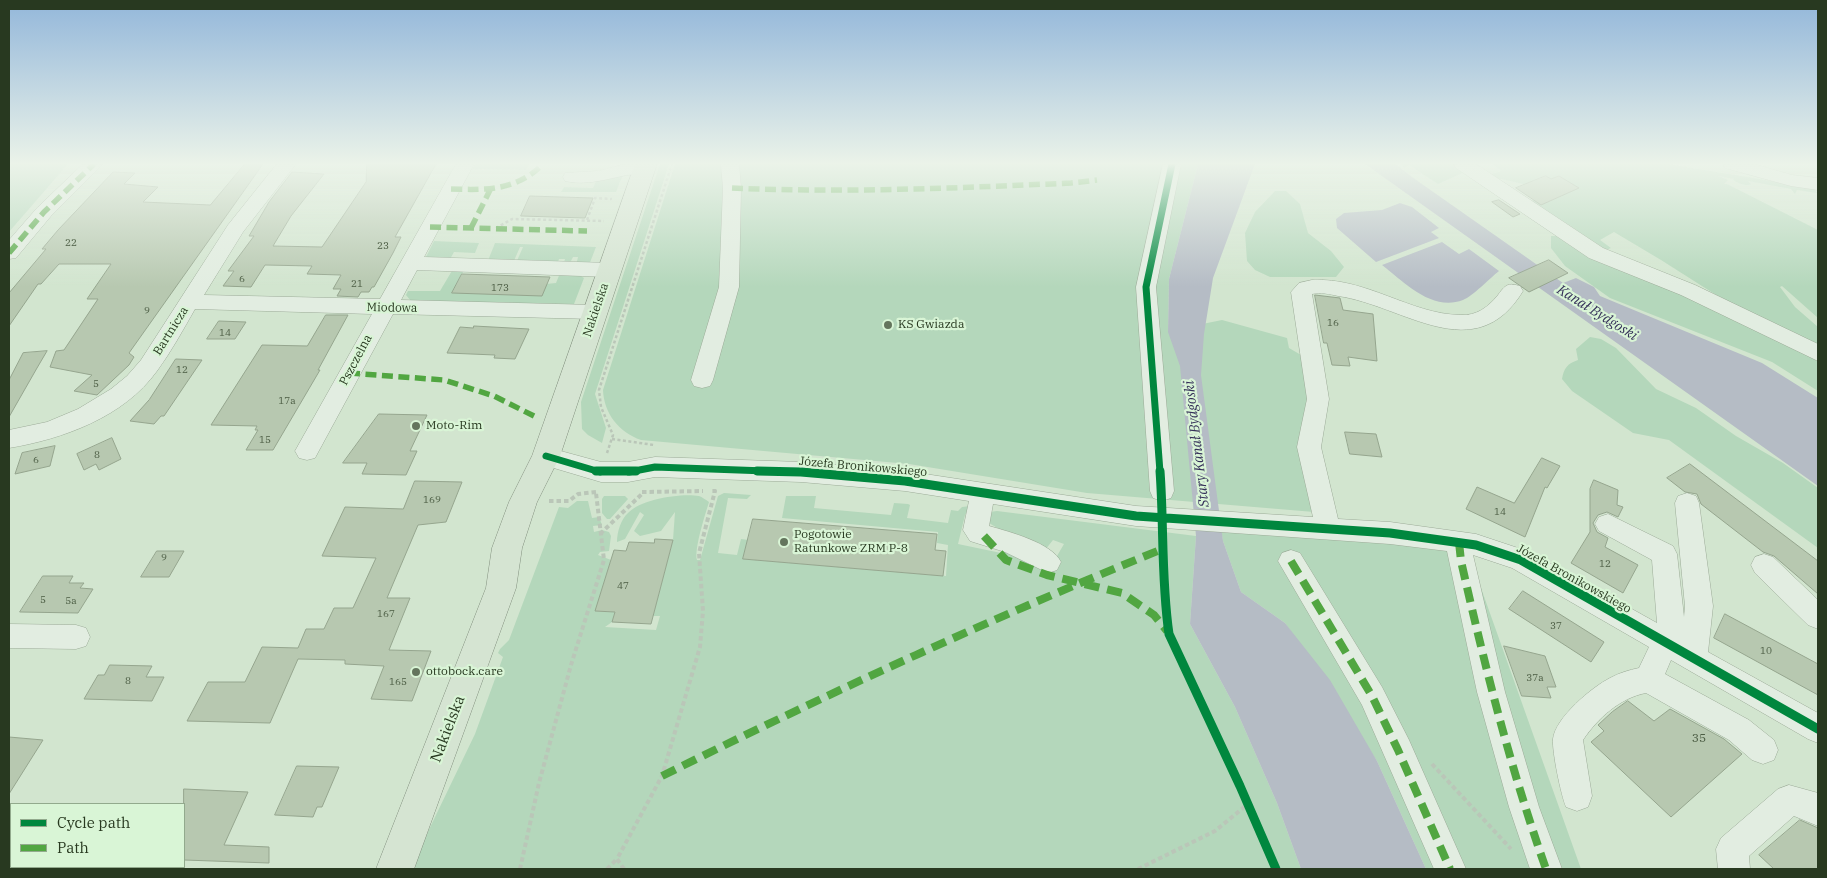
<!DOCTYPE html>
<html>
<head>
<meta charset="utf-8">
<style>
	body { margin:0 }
	#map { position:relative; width:1827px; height:878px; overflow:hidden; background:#d2e5cf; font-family:"IBM Plex Serif",serif }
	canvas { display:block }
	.frame { position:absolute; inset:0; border:10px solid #283920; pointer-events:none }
	.legend { position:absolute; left:10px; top:803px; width:175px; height:65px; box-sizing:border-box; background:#d9f5d6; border:1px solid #92aa8d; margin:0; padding:6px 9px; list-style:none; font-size:15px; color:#283920 }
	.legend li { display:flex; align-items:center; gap:10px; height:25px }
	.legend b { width:25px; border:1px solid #92aa8d }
</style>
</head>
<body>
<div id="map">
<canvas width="1827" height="878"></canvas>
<div class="frame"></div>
<ul class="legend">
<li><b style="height:6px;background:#00873e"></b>Cycle path</li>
<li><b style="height:6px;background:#51a641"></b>Path</li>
</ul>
</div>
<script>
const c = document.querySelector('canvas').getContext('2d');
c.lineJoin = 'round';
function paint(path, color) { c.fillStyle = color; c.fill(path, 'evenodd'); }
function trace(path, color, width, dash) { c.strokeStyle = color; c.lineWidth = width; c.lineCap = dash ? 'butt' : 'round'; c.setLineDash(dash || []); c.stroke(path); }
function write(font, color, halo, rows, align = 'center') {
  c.font = font + ' "IBM Plex Serif",serif'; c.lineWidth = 4.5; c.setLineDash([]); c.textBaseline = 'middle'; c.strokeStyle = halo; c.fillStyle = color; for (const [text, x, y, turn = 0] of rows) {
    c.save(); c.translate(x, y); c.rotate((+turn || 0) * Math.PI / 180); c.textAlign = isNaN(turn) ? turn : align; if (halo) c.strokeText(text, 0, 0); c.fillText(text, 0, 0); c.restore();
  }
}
paint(new Path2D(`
	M9 164H68L9 232Z
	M475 164H529L526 170 472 169Z
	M660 164H669L595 394 606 428 602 443 588 435 582 429 581 402Z
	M675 164H1198L1169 279 1168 331 1222 320 1287 338 1289 348 1301 355 1308 390 1306 410 1301 428 1314 512 1087 493 909 464 641 440C619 432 604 414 603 390Z
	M1401 164H1451L1469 170 1438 184 1409 165 1404 168Z
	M1493 164H1668L1814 188 1817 193 1797 190 1795 194 1791 189 1748 181 1751 184C1747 187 1737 183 1733 180L1734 179 1718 176 1728 180 1724 184H1727L1818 230V318L1782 286 1780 287 1795 307 1818 327V348L1724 300 1661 260 1614 232 1600 240 1611 248 1606 250 1531 201 1538 199 1548 202 1562 196 1546 176 1530 182 1529 185C1520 184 1500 177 1493 179L1488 175 1501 171Z
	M624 172 616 192H561L564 187 593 188 596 181Z
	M1275 191H1286L1300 204 1308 233 1331 251 1344 267 1336 277H1270L1255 270 1247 261 1245 233 1255 212Z
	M1551 236H1563L1818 358V391L1772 362 1610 298 1565 266 1551 248Z
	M434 241 479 243 475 253 454 252 449 261 429 260 426 257Z
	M495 243 596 247 589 265H576L578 257H573L569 265H563L565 259H559L557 265 516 263 523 247H520L513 263 490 262 489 258Z
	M453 269 463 272 452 293 556 283 560 273H576L584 278 574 304 411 301 406 295 408 291H440Z
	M1590 337 1601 339 1616 348 1656 389 1696 408 1736 436 1783 463 1818 488V548L1669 440 1633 433 1572 391 1562 379C1564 368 1567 364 1578 360L1576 349Z
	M724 493 751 495 747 499 728 498 718 553 737 555 741 539 749 540 745 559 946 576 948 545 937 543 938 532 782 518 786 496H816L814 508 891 515 894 503 908 504 910 505 907 518 948 523 951 510 958 511 962 507 971 506 965 515 958 544 1001 553 1019 541 989 523 990 512 997 511 1196 536 1190 624 1235 707 1277 803 1301 869H410L475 734 503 657 498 653 500 649 509 640 559 507 568 508 577 501H588L592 518 599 517 602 525 593 526 594 532 602 530 609 532 611 536 609 551 600 552 598 555 611 560 596 611 615 612 612 622 605 627 656 630 660 616H653L673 540 675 512 661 531 640 536 634 531 644 515 640 512 625 539 617 542C617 532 621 519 628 513 641 499 681 493 699 496 702 497 706 500 709 502 705 515 694 549 697 560H700L718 496ZM1053 540 1064 544 1050 568 1045 550Z
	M604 496H625L628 499 610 519H607L602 513V499Z
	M1220 522 1465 543 1581 869H1426L1377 761 1285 623 1241 592 1223 541Z`), '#b4d7bb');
paint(new Path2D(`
	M1198 164H1255L1213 278 1204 334 1201 375 1223 541 1241 592 1285 623 1330 680 1377 761 1426 869H1301L1277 803 1235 707 1190 624 1196 536 1180 366 1168 332 1169 279Z
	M1365 164H1396L1412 177 1563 283 1576 278 1594 287 1600 296 1762 363 1818 398V486Z
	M1400 203 1412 207 1439 228 1431 232 1439 238 1376 262 1337 228 1336 219 1344 213 1382 210Z
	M1442 242 1459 254 1469 249 1499 271C1490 278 1473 296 1463 300 1432 312 1404 282 1382 265Z`), '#b5bcc5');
const building = new Path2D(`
	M245 164H263L129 353 134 357 129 365 97 395 74 391 92 375 50 367 56 351 64 350 98 299H87L111 264H59L41 284H38L9 326V293L46 249H42L58 230 113 172 135 173 124 184 158 187 143 202 210 205Z
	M367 164H436L395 237H401L393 253 374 287H372L369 292H361L358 297 337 296 341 289H333L341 275 307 274 312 266 265 265 251 287 223 286 234 271H228L254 236H249L269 202 292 172 324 174 291 216 273 246 322 247 366 182Z
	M1546 176 1551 179 1559 176 1579 188 1541 205 1516 188Z
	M530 196 593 198 585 218 521 216Z
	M1499 200 1520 214 1513 217 1492 202Z
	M1549 260 1568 273 1529 292 1509 278Z
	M462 274 550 277 542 296 452 293Z
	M1315 295 1340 298 1343 310 1373 314 1377 361 1348 357 1350 366 1332 365 1327 343H1324Z
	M326 315H348L318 370H320L273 450H246L258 430H255L257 426 211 425 262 345 307 346Z
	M219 321 246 322 235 339H207Z
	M474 326 529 329 515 359 494 358 495 355 447 353 460 327 473 328Z
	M47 351 37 368 9 417V380L23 353Z
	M176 359 202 360 164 416H161L154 424 130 421 149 400Z
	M379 414 427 415 410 451H417L406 475 362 474 367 463H343Z
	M1345 432 1376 434 1382 457 1350 454Z
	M112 438 121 459 99 470 96 464 84 470 77 454Z
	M55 446 50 466 15 474 22 453Z
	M1542 458 1560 466 1547 488 1545 487 1525 537 1466 509 1477 487 1514 503Z
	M1690 464 1818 561V594L1774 556 1763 552 1701 504 1697 494 1685 492 1667 478Z
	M1594 480 1618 490 1617 505 1623 507 1618 517 1607 512 1598 515 1593 523 1597 532 1608 538 1605 547 1638 565 1623 593 1571 563 1590 532V489Z
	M415 481 462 482 446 522 418 525 387 598H410L389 650 431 651 412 701 371 699 384 666 345 664V660L298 659 270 723 187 721 208 682H245L262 647 298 648 306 629H324L334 608H353L376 558 322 556 345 507 403 509Z
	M753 519 937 534 935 550 946 551 943 576 743 559Z
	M655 539 673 540 651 624 612 622 615 612 595 611 614 550 626 551 629 542 654 543Z
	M157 551H184L169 577H141Z
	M43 576H73L69 583H84L80 588 93 589 78 613 20 612Z
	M1523 591 1604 642 1591 662 1509 609Z
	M1725 614 1818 664V695L1714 638Z
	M1504 646 1545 656 1556 687H1547L1551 698 1522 696Z
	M110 665 152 666 146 677H164L152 701 84 699 98 675H104Z
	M1628 701 1654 721 1670 709 1724 739 1742 754 1671 817 1591 742 1604 731 1598 725 1612 712Z
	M9 737 43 740 9 794Z
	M297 766 339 767 322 807H317L313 817 275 815Z
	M184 789 248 792 224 845 269 847V863L184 860Z
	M1800 820 1818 828V869H1774L1759 855Z`);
paint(building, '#b7c8b0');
trace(building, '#95a58e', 1);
const minor = new Path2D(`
	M83 164H103L51 216 16 258 9 259V240L37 208Z
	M277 164H296L243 232 204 295 380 299 456 164H474L424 257 609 263 616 265 619 270 616 275 609 277 417 270 401 300 595 305 603 307 606 312 603 317 595 319 393 314 315 458 307 460 299 458 295 451 372 314 195 309C183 330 171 352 157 371 124 417 63 439 9 448V430L47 422 78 409 111 389 127 376 141 360 228 225Z
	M625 164H647L653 169 651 173C643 175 635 174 627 175 606 179 587 186 565 181L563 177 565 173 598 171Z
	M721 164H739L741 188 739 287 713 380 710 386 702 388 694 386 691 380 719 287 723 188Z
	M1163 164H1181L1156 287 1174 491 1171 498 1162 501 1153 498 1150 491 1136 287Z
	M1454 164H1476L1603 248 1695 285 1818 344V361L1681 295 1589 258 1456 168Z
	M1723 164H1754L1792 175 1818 178V190L1791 186 1725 168Z
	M1312 280C1366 277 1410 314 1460 315 1477 316 1488 307 1498 295 1500 292 1503 288 1506 286 1511 283 1515 285 1520 286L1523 291C1475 370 1403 305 1338 296 1330 294 1320 292 1312 294L1329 399 1321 447 1338 519 1390 522 1476 534 1530 552 1657 623 1652 560 1599 531 1595 524 1599 517 1608 514 1673 546 1677 554 1684 617 1685 606 1675 503 1678 496 1687 493 1696 496 1699 503 1713 606 1708 652 1818 713V743L1808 739 1671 660 1665 674 1749 720 1774 740 1778 750 1774 760 1763 764 1752 760 1729 740 1646 693C1620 698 1598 718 1583 740L1592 796 1588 807 1577 811 1566 807C1561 795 1552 752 1553 739 1555 718 1592 687 1610 678 1619 673 1629 670 1639 668L1649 647 1512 568 1473 555 1505 692 1539 807 1562 869H1530L1509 807 1477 692 1447 551 1390 544 1136 526 993 504 989 526C1010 532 1052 543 1061 562L1057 570 1048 573 1005 552 970 541 963 530 969 501 905 491 801 482 655 477 628 482H601L537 463 534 456 537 449 546 447 601 462H628L655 457 801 462 905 471 1136 506 1313 517 1297 447 1307 399 1291 292 1299 283Z
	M1291 550 1300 553 1382 687 1409 740 1466 869H1434L1362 705 1278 561 1282 553Z
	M1764 554 1773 557 1818 600V629L1808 625 1755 573 1751 565 1755 557Z
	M9 624 76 625 86 628 90 637 86 646 76 649 9 648Z
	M1789 785 1818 793V826L1794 816 1749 856 1750 869H1718L1716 849 1721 838 1778 789Z`);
const major = new Path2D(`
	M635 164H657L560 456 537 502 522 548 516 588 414 869H376L486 588 492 548 509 502 532 456Z`);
trace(minor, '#9cab98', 1);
trace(major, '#83907f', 1);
trace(new Path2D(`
	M587 220 595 198 612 199
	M496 228 512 219 604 221
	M612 439 654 445
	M607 453 613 435 601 407 599 390 672 164`), '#bac6b8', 2.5, [3, 2.5]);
trace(new Path2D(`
	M642 492 703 491
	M549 501H569L578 494 596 492
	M600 534 644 492
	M1164 538 1165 607 1169 634 1240 786 1276 869
	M1432 764 1511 849
	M520 869 539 783 571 665 604 560 596 493
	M607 869 617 859
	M624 869 617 859 662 776 700 647 703 611 699 553 715 491H712
	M1138 869 1215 831 1248 804`), '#bac6b8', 4, [4.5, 3]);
paint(minor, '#e2ede1');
paint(major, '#d5e4d2');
trace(new Path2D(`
	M732 188C845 193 958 188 1071 183L1097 180
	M451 189C487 190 516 191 543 164
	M430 227 587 231
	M471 228 490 190
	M9 253 44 212 94 164
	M349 373 444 380 494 396 538 418`), '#51a641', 5.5, [11, 5.5]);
trace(new Path2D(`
	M984 536 1006 560 1047 575 1122 593 1154 615 1167 631
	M1459 542 1461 561C1485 667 1510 767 1546 869
	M1291 561 1372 696 1398 750 1450 869
	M662 776C827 694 994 617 1165 548`), '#51a641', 8, [15, 8]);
trace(new Path2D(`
	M546 456 600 472
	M629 472 655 467 794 472
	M1160 472 1146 287 1172 164`), '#00873e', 7);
trace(new Path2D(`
	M596 471H636
	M757 471 801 472 905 481 1136 516 1390 533 1476 545 1521 560 1818 729
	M1160 471C1164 525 1161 580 1169 634L1240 786 1276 869`), '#00873e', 9);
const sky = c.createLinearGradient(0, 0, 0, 287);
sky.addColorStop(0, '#93b7da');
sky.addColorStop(0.57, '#ebf3e9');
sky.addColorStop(1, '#ebf3e900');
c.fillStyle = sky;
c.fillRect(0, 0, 1827, 287);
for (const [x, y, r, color] of [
	[888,325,5,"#64755d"],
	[416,426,5,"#64755d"],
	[784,542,5,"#64755d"],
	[416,672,5,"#64755d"]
]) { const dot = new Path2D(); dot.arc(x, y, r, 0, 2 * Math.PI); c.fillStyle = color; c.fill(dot); trace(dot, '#d9f5d6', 2); }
write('10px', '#4c5d44', null, [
	["22",71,243],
	["23",383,246],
	["6",242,279],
	["21",357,284],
	["173",500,288],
	["9",147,311],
	["16",1333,323],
	["14",225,333],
	["12",182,370],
	["5",96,384],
	["17a",287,401],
	["15",265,440],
	["8",97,455],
	["6",36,460],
	["169",432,500],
	["14",1500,512],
	["9",164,558],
	["12",1605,564],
	["47",623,586],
	["5",43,600],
	["5a",71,601],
	["167",386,614],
	["37",1556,626],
	["10",1766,651],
	["37a",1535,678],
	["8",128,681],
	["165",398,682]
]);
write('12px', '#283920', '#d9f5d6', [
	["Miodowa",392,308,1],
	["Nakielska",596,310,-71],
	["Bartnicza",171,331,-58],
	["Pszczelna",356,360,-62],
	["Józefa Bronikowskiego",863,467,5],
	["Józefa Bronikowskiego",1574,579,29]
]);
write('12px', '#283920', '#d9f5d6', [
	["KS Gwiazda",898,325],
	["Moto-Rim",426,426],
	["Pogotowie",794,535],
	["Ratunkowe ZRM P-8",794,549],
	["ottobock.care",426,672]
], 'left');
write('12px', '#4c5d44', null, [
	["35",1699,739]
]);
write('italic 14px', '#353059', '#d9f5d6', [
	["Kanał Bydgoski",1597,313,32],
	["Stary Kanał Bydgoski",1197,444,-97]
]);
write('15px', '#283920', '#d9f5d6', [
	["Nakielska",448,729,-69]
]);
</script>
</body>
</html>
